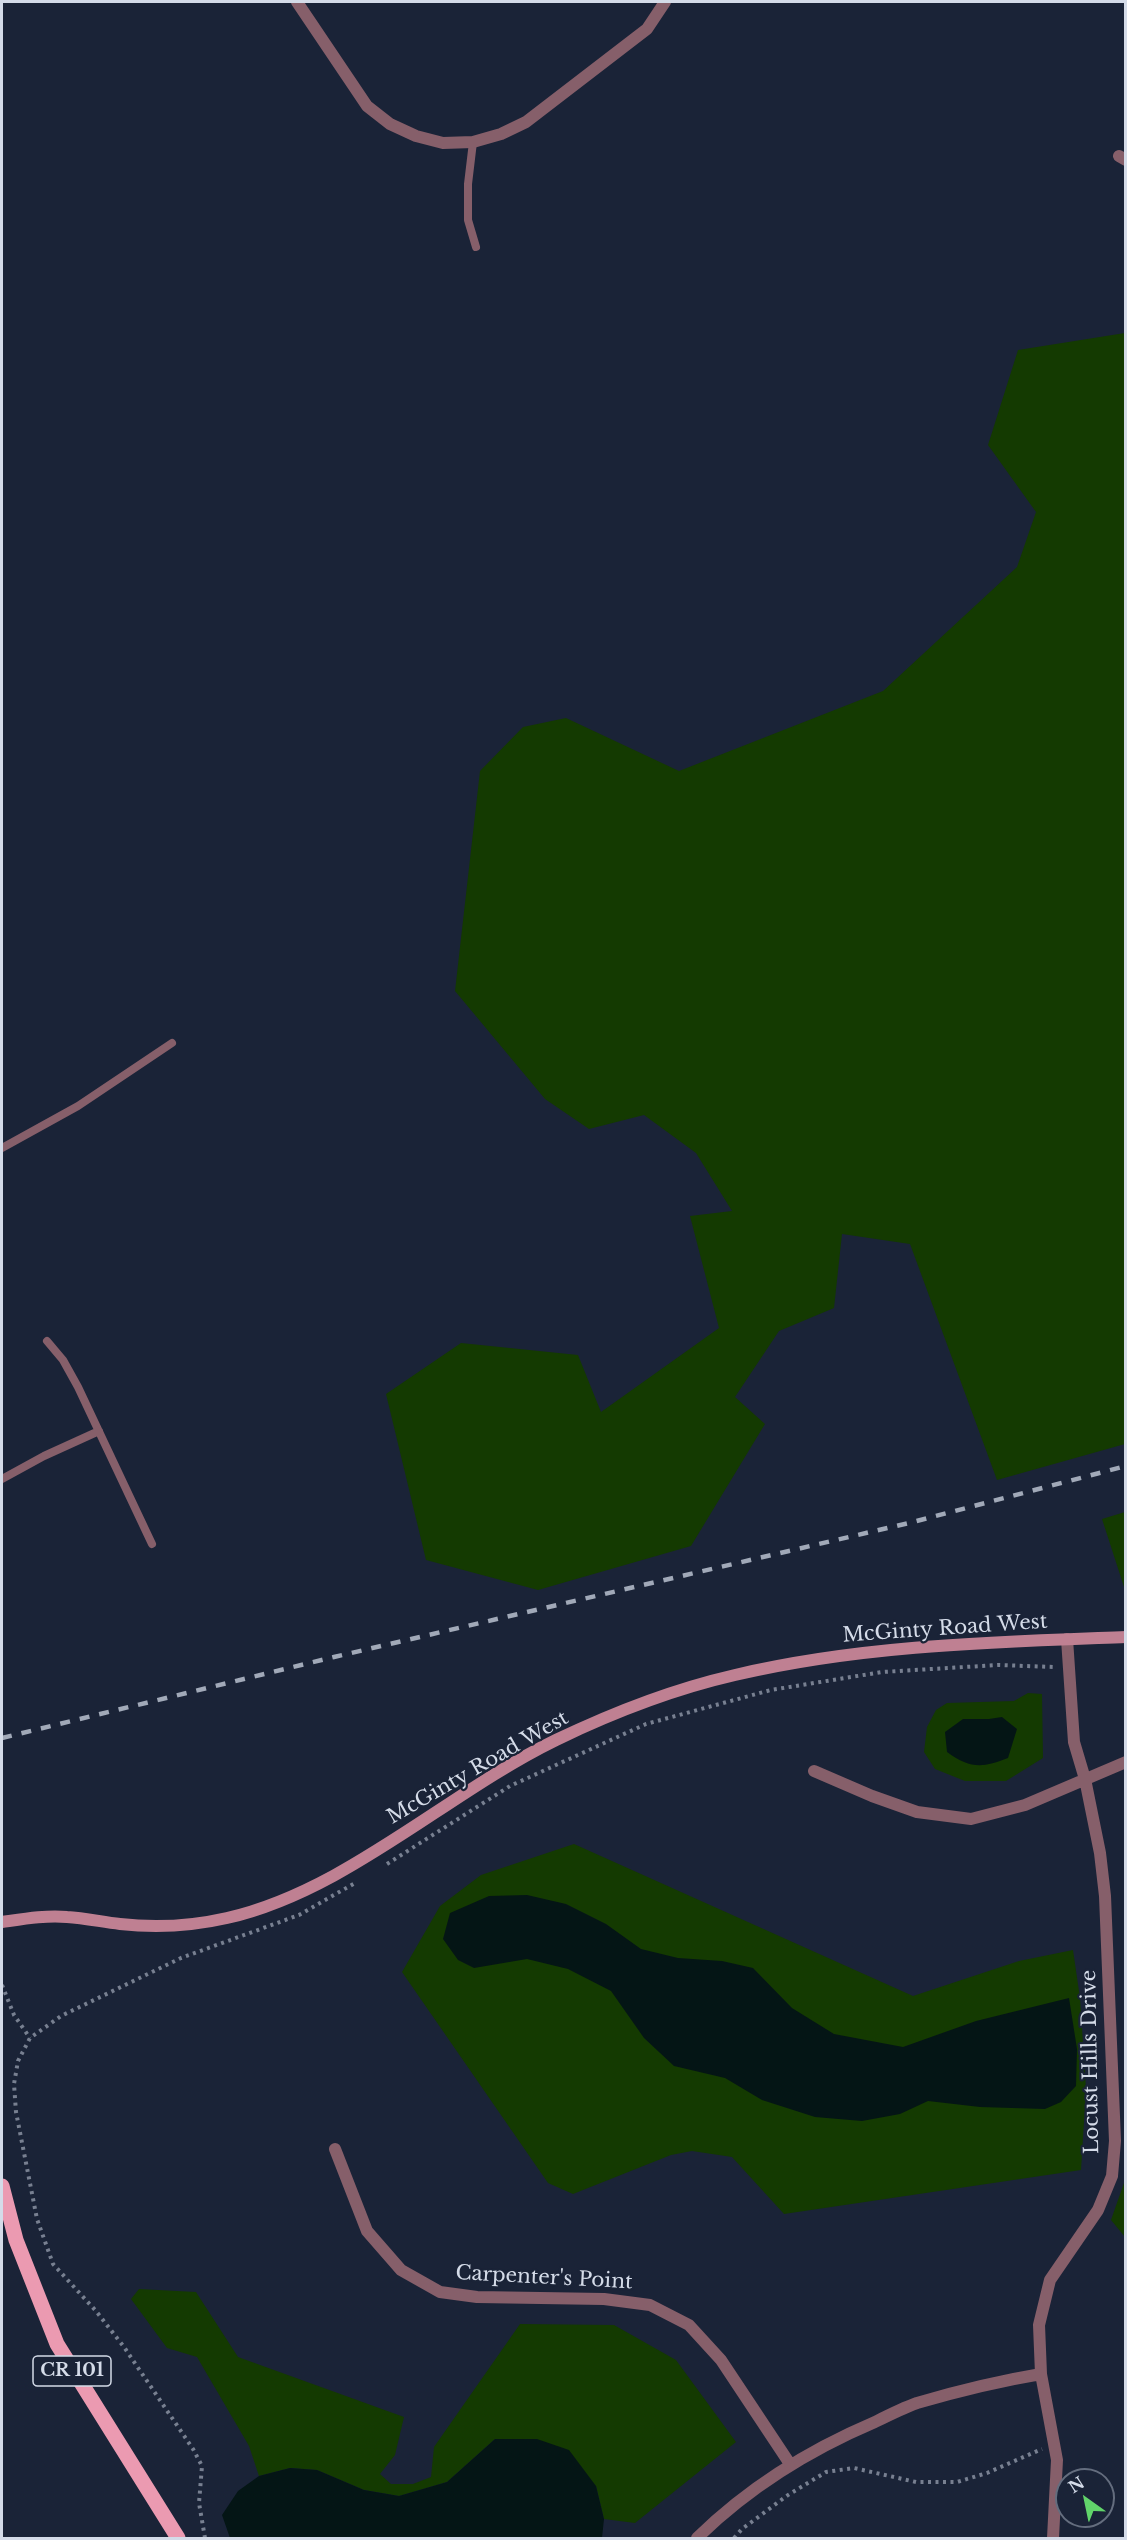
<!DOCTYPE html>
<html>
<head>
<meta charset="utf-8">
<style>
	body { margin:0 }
	#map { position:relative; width:1127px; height:2540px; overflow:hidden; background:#1a2337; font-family:"Libre Baskerville",serif }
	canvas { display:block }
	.frame { position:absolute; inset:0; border:3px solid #d4dbe8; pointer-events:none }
	.north { position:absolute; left:1055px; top:2468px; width:60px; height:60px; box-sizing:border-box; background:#1a2337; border:2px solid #646d7e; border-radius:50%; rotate:327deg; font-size:16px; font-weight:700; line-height:24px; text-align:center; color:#d4dbe8 }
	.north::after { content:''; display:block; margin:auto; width:21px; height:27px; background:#61d46a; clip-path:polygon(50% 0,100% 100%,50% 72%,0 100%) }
</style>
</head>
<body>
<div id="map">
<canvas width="1127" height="2540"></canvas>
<div class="frame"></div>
<div class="north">N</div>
</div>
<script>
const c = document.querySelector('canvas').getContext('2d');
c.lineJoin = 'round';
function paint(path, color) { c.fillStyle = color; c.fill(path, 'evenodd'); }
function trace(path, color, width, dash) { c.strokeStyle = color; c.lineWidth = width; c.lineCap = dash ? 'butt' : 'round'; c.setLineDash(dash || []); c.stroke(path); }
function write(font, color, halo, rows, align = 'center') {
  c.font = font + ' "Libre Baskerville",serif'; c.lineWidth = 4.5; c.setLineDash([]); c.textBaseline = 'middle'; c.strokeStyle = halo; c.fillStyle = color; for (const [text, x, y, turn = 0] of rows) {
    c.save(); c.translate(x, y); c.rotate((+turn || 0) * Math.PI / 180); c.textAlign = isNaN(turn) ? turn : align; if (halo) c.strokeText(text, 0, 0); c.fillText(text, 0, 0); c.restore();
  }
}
paint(new Path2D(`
	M1125 333V1444L997 1480 910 1244 842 1234 834 1308 779 1331 735 1397 765 1424 691 1546 538 1590 426 1560 386 1394 461 1343 578 1355 601 1412 719 1328 690 1216 732 1211 696 1153 644 1115 589 1129 545 1099 455 991 480 771 523 727 566 718 679 771 883 691 1017 567 1036 512 988 445 1018 350Z
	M1125 1512H1126L1125 1590 1102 1519Z
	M1028 1693 1042 1694 1043 1758 1006 1781H965L935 1769 924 1752 927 1727 936 1710 947 1703 1014 1701Z
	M574 1844 913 1996 1019 1961 1073 1950 1080 1998 1086 2089 1081 2170 784 2214 732 2157 692 2151 671 2155 573 2194 548 2183 402 1972 440 1906 481 1875Z
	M1125 2180V2237L1111 2220Z
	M139 2289 196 2292 238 2357 404 2417 395 2455 380 2474 391 2484H413L431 2477 434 2447 520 2324 614 2325 676 2360 736 2442 635 2523 604 2519 596 2486 495 2439 447 2482 399 2496 364 2490 317 2470 290 2468 259 2476 249 2446 197 2357 167 2348 131 2299Z`), '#143a01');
paint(new Path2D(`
	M1002 1717 1017 1729 1008 1758C983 1768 970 1769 947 1752L945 1732 963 1719H989Z
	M527 1895 566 1904 606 1924 641 1949 678 1958 722 1961 753 1968 792 2008 834 2034 903 2047 976 2021 1069 1998 1077 2049 1076 2086 1061 2102 1045 2109 980 2107 928 2101 900 2114 862 2121 815 2117 762 2100 725 2078 674 2066 644 2038 611 1991 568 1969 527 1959 474 1968 458 1960 443 1939 450 1913 489 1896Z
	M495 2439H537L569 2450 596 2486 604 2519 602 2538H230L222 2515 238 2491 259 2476 290 2468 317 2470 364 2490 399 2496 447 2482Z`), '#041515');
trace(new Path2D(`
	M387 1864 510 1786 646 1724 771 1690 882 1672 998 1665 1054 1667
	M2 1985 14 2015 30 2038
	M205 2538 199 2503 202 2466 193 2449 124 2347 96 2311 53 2264 37 2219 16 2112 14 2084 18 2061 30 2038 61 2016 181 1958 299 1915 355 1883
	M734 2538 742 2529 788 2495 826 2472 854 2468 916 2482H957L987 2473 1042 2449`), '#788091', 4, [3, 4.5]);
trace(new Path2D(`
	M473 142 468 184V220L476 247
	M2 1148 78 1106 172 1043
	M47 1341 63 1360 78 1387 152 1544
	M2 1479 44 1456 99 1431`), '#865f6a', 8);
trace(new Path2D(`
	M297 2 367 106 390 124 416 136 443 143 473 142 501 134 526 122 647 29 665 2
	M1119 156 1126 160
	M814 1771 872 1796 917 1812 971 1819 1025 1805 1126 1762
	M335 2149 367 2231 401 2270 440 2292 477 2297 604 2299 650 2305 689 2325 721 2360 790 2464
	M697 2538C748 2488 809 2450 875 2422 889 2415 903 2408 917 2403 958 2391 999 2381 1041 2374
	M1053 2538 1057 2460 1041 2374 1039 2325 1050 2280 1098 2210 1112 2176 1115 2141 1105 1896 1100 1853 1085 1779 1074 1742 1067 1639`), '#865f6a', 12);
trace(new Path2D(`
	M2 1922C23 1919 46 1915 67 1917 85 1918 102 1922 120 1924 155 1928 192 1926 227 1918 346 1891 447 1793 556 1740 612 1713 674 1689 735 1675 862 1645 995 1642 1126 1637`), '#bf8092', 12);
trace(new Path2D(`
	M2 2186 16 2240 57 2344 178 2538`), '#eb9ab1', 15);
trace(new Path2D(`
	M2 1738 334 1657 909 1523 1126 1466`), '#a1a9b8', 4.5, [10, 10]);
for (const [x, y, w] of [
	[72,2371,78]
]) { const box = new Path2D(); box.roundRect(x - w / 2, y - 15, w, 30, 4.5); c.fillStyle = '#1a2337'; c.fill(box); trace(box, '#d4dbe8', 1.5); }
write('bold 18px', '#d4dbe8', null, [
	["CR 101",72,2371]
]);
write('20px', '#d4dbe8', '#1a2337', [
	["McGinty Road West",945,1629,-4],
	["McGinty Road West",478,1768,-30],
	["Locust Hills Drive",1091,2062,-91],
	["Carpenter's Point",544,2278,3]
]);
</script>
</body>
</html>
